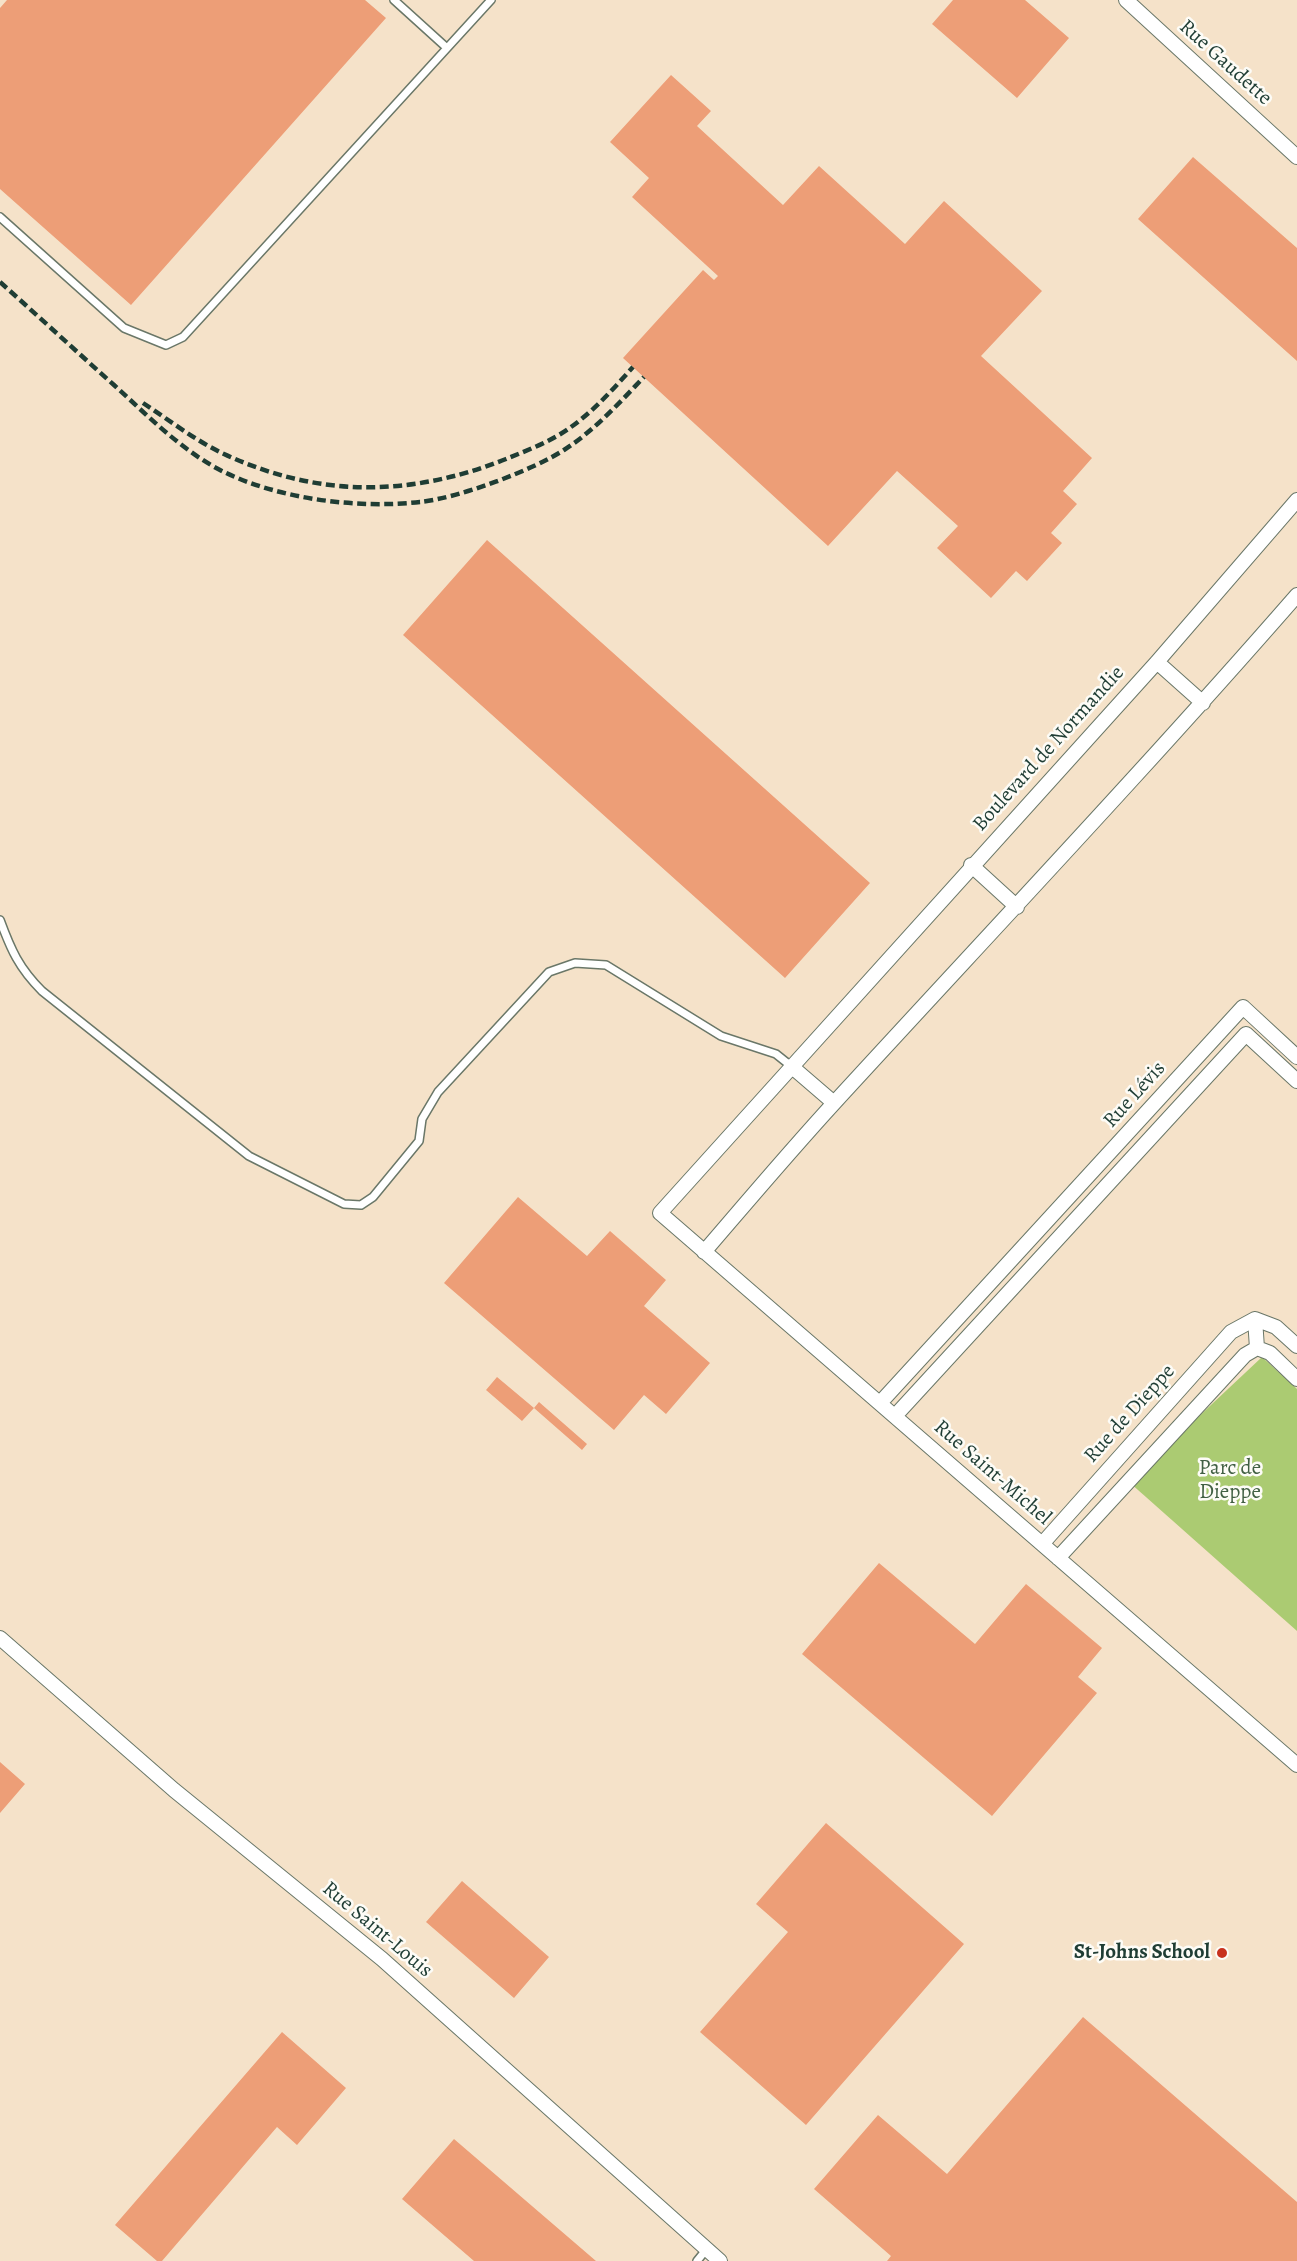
<!DOCTYPE html>
<html>
<head>
<meta charset="utf-8">
<style>
	body { margin:0 }
	canvas { display:block; background:#f5e2c9 }
</style>
</head>
<body>
<canvas width="1297" height="2261"></canvas>
<script>
const c = document.querySelector('canvas').getContext('2d');
c.lineJoin = 'round';
function paint(path, color) { c.fillStyle = color; c.fill(path, 'evenodd'); }
function trace(path, color, width, dash) { c.strokeStyle = color; c.lineWidth = width; c.lineCap = dash ? 'butt' : 'round'; c.setLineDash(dash || []); c.stroke(path); }
function write(font, color, halo, rows, align = 'center') {
  c.font = font + ' Alegreya,serif'; c.lineWidth = 5; c.setLineDash([]); c.textBaseline = 'middle'; c.strokeStyle = halo; c.fillStyle = color; for (const [text, x, y, turn = 0] of rows) {
    c.save(); c.translate(x, y); c.rotate((+turn || 0) * Math.PI / 180); c.textAlign = isNaN(turn) ? turn : align; if (halo) c.strokeText(text, 0, 0); c.fillText(text, 0, 0); c.restore();
  }
}
paint(new Path2D(`
	M1262 1357 1297 1389V1631L1129 1482Z`), '#abcb72');
paint(new Path2D(`
	M7 0H365L386 18 131 305 0 189V8Z
	M953 0H1025L1069 38 1017 98 932 24Z
	M671 75 711 111 697 126 783 205 819 166 905 244 944 201 1042 291 981 356 1092 458 1063 491 1077 504 1051 533 1062 543 1027 581 1016 571 991 598 937 548 958 526 897 471 828 546 623 358 703 270 714 280 718 276 632 197 649 178 610 142Z
	M1193 157 1297 248V361L1138 219Z
	M487 540 870 883 785 978 403 635Z
	M518 1197 587 1256 610 1231 666 1280 644 1306 710 1363 666 1414 644 1395 614 1430 444 1283Z
	M497 1377 534 1408 522 1421 486 1390Z
	M539 1402 587 1444 582 1450 534 1408Z
	M879 1563 975 1644 1026 1584 1102 1648 1078 1677 1097 1693 992 1816 802 1654Z
	M0 1762 25 1784 0 1813Z
	M826 1823 964 1944 806 2125 700 2032 788 1932 756 1904Z
	M462 1881 549 1957 514 1998 426 1922Z
	M1083 2017 1297 2202V2261H887L891 2256 814 2189 878 2115 947 2174Z
	M282 2032 346 2088 297 2145 277 2127 162 2261H157L115 2225Z
	M454 2139 596 2261H474L402 2199Z`), '#ed9e77');
const lane = new Path2D(`
	M394 0 447 48
	M0 217 124 328 166 345 183 337 491 0
	M0 920C11 950 19 968 42 991L249 1156 344 1204 361 1205 373 1197 419 1141 422 1119 438 1092 549 972 575 963 606 965 721 1036 776 1054 791 1066
	M697 2261 706 2250`);
const street = new Path2D(`
	M1126 0 1297 157
	M1297 500 1157 662 660 1213 1297 1765
	M1157 662 1203 703
	M971 865 1017 907
	M791 1066 834 1103
	M704 1252C747 1202 790 1151 835 1102 990 933 1147 767 1297 595
	M1255 1319 1257 1348
	M880 1403 1243 1007 1297 1057
	M895 1416 1246 1034 1297 1081
	M1042 1544 1231 1332 1255 1319 1276 1327 1297 1346
	M1058 1558 1245 1355 1257 1348 1270 1353 1297 1379
	M0 1638 174 1790 382 1959 720 2261`);
trace(lane, '#6a7768', 10);
trace(street, '#6a7768', 16);
trace(lane, '#fff', 7);
trace(street, '#fff', 14);
trace(new Path2D(`
	M0 282C38 316 76 351 114 385 147 415 180 449 220 470 277 499 357 509 420 502 458 498 531 471 564 450 595 430 619 403 644 377
	M143 403C169 420 196 441 224 454 319 498 410 497 506 459 528 450 552 441 571 427 595 410 614 388 633 367`), '#1f3d34', 4.5, [9, 4.5]);
for (const [x, y, r, color] of [
	[1222,1953,6,"#c8321e"]
]) { const dot = new Path2D(); dot.arc(x, y, r, 0, 2 * Math.PI); c.fillStyle = color; c.fill(dot); trace(dot, '#fdfcf7', 2); }
write('21px', '#1f3d34', '#fdfcf7', [
	["Rue Gaudette",1225,63,42],
	["Boulevard de Normandie",1049,749,-48],
	["Rue Lévis",1135,1095,-48],
	["Rue de Dieppe",1130,1414,-48],
	["Rue Saint-Michel",992,1473,41],
	["Rue Saint-Louis",377,1930,40]
]);
write('21px', '#426044', '#fdfcf7', [
	["Parc de",1230,1469],
	["Dieppe",1230,1493]
]);
write('bold 21px', '#1f3d34', '#fdfcf7', [
	["St-Johns School",1210,1953]
], 'right');
</script>
</body>
</html>
